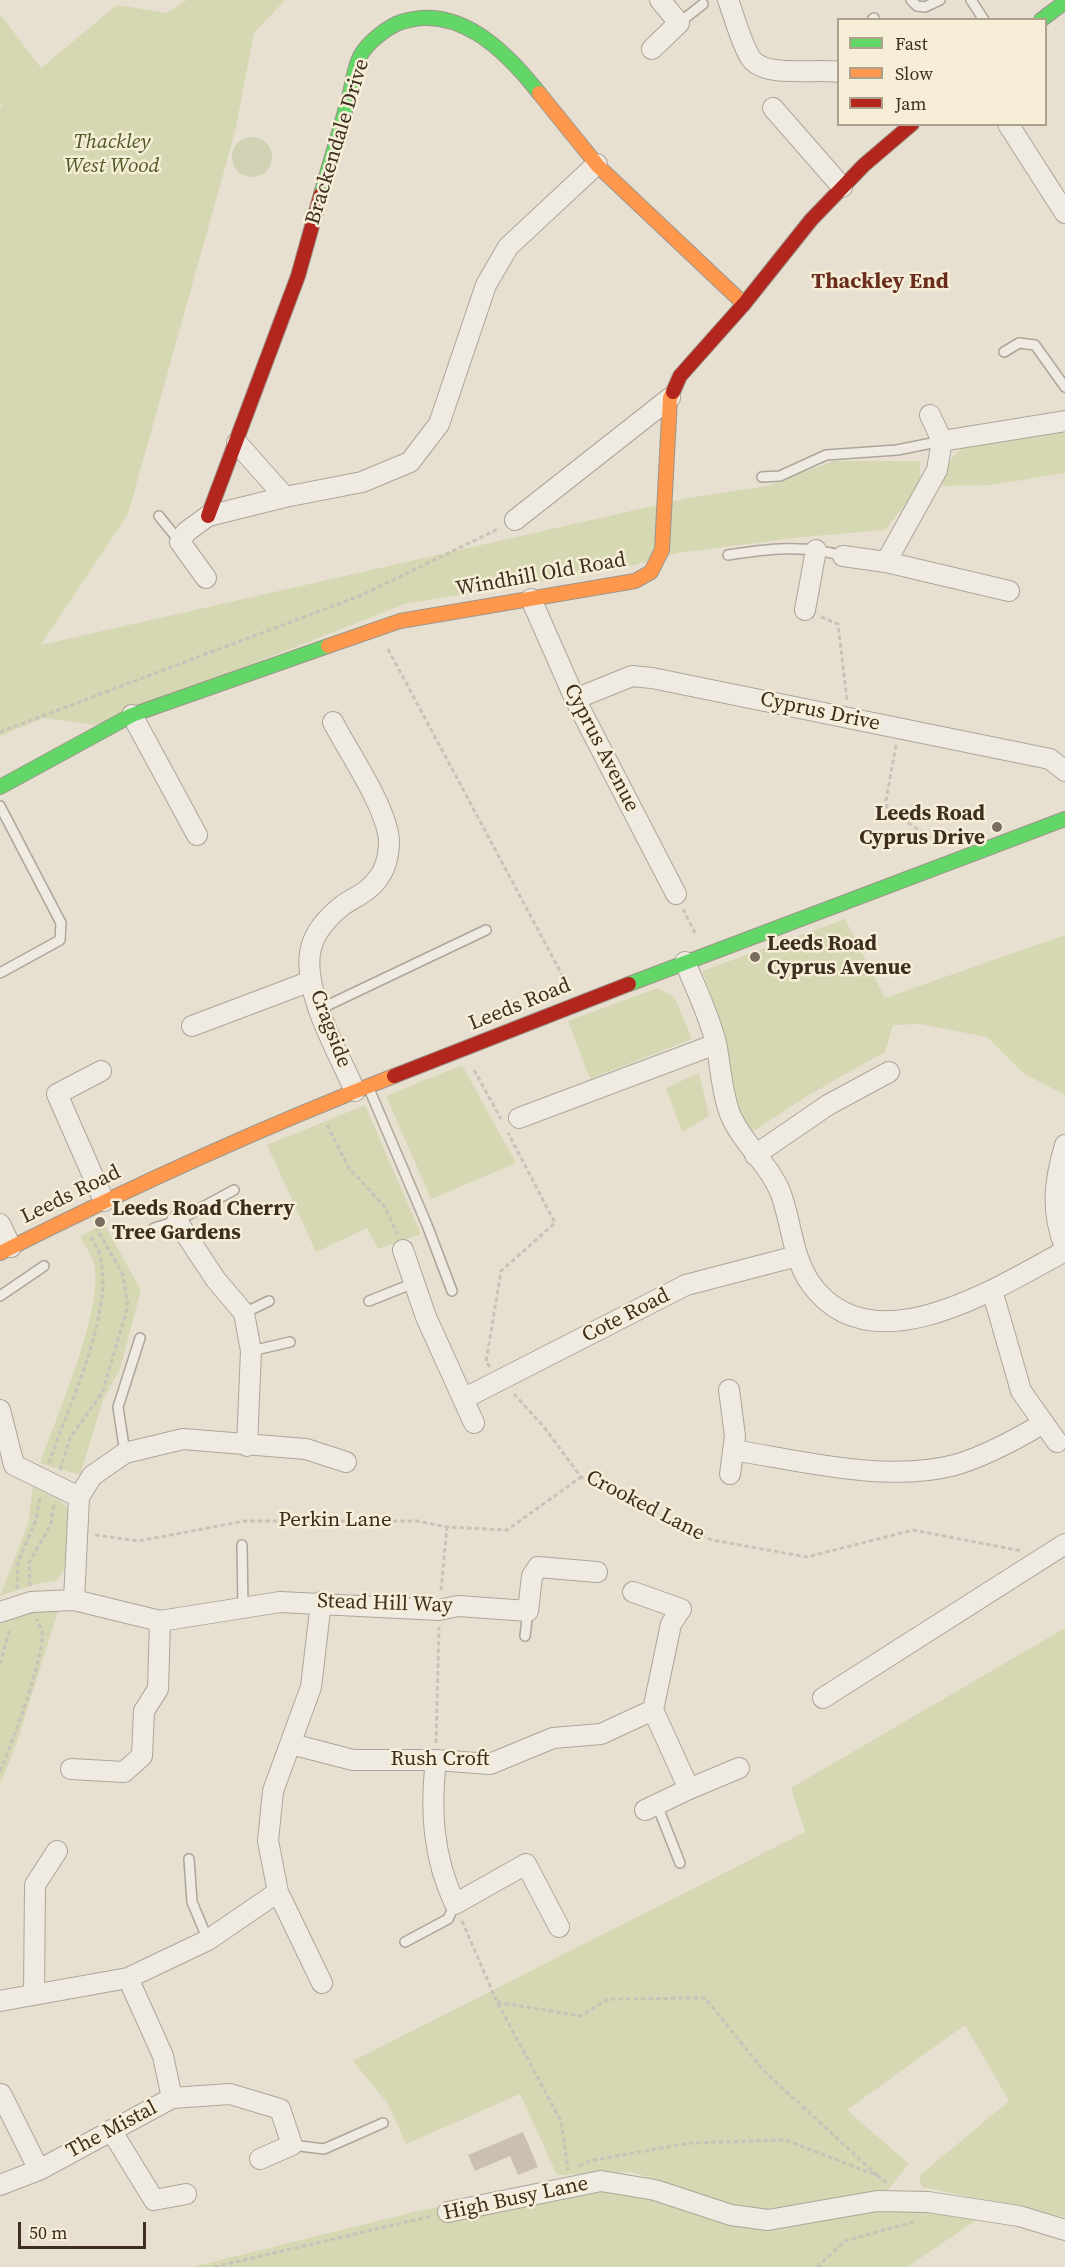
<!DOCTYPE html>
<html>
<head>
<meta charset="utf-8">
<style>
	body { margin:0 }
	#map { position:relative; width:1065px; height:2267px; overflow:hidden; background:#e7e0d1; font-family:"Source Serif 4",serif }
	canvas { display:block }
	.legend { position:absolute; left:837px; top:18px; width:210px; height:108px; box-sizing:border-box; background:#f7eed8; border:2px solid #ada18e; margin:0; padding:8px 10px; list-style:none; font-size:18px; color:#3d2e20 }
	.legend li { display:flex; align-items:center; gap:12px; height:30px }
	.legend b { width:30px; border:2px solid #ada18e }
	.scale { position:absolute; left:18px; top:2222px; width:128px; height:27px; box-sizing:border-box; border:3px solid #3d2e20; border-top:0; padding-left:8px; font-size:18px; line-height:21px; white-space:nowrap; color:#3d2e20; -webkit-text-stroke:4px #f7eed8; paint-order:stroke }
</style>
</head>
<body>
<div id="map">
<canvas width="1065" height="2267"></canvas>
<ul class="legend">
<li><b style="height:8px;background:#63d668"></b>Fast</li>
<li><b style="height:8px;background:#ff974d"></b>Slow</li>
<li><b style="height:8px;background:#b3261e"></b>Jam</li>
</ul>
<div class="scale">50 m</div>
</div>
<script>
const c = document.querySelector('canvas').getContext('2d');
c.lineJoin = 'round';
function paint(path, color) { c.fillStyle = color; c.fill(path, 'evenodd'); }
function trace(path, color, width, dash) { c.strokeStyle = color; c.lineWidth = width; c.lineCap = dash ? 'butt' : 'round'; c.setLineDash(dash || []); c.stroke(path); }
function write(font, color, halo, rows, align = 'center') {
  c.font = font + ' "Source Serif 4",serif'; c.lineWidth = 5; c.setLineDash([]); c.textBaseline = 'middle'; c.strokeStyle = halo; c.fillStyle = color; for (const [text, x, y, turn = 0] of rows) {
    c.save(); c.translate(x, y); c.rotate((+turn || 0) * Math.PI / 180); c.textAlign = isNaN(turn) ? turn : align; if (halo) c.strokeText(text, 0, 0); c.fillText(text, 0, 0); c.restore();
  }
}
paint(new Path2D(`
	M187 0H285L254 33 235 132 128 514 41 645 688 498 767 486 834 461H920V486L885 530 802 537 678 553 627 567 405 604 96 725 43 718 0 736V107L2 105 0 102V14L41 68 117 5 166 13Z
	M1065 430V473L992 485 942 486 950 460 964 446Z
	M845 919 885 998 1065 935V1095L1023 1073 987 1037 921 1024 893 1025 885 1052 810 1094 752 1132 730 1102 726 1038 702 971Z
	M658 988 675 998 692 1039 590 1079 568 1021Z
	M462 1065 516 1163 431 1199 386 1096Z
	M699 1073 709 1116 682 1132 666 1088Z
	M365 1105 421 1234 378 1249 367 1228 316 1252 267 1145Z
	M104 1224 141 1290 120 1369 103 1400 80 1475 40 1463C57 1416 100 1317 95 1269 94 1259 85 1246 80 1236Z
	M33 1487 59 1500 70 1511 64 1570 56 1581 36 1584 0 1596 28 1524Z
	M41 1608 58 1611 16 1745 0 1784V1624Z
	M1065 1628V2217L922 2187 919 2176 1009 2101 965 2025 847 2110 909 2164 884 2195 779 2213 731 2205 632 2172 557 2175 520 2094 406 2144 388 2104 353 2061 805 1832 791 1788Z
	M544 2186 649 2196 770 2227 863 2208 911 2206 981 2217 907 2267H192L418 2211Z`), '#d6d7b3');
paint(new Path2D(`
	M232 157a20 20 0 1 1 40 0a20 20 0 1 1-40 0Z`), '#d1d1b3');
paint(new Path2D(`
	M523 2132 538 2167 518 2175 510 2156 475 2171 468 2155Z`), '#cbbfb2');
const lane = new Path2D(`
	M911 0 917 6 925 7 940 0
	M971 0 984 20
	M872 20 874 18
	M679 23 703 4
	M1004 352 1019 343 1035 345 1065 387
	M762 477 780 476 826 455 897 450 942 441
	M159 516 180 542
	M728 555C766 549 805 544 843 556
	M0 806 61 923 60 940 0 973
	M320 1009 486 930
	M370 1091 427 1225 452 1291
	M154 1228 177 1221 234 1190
	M0 1296 44 1266
	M369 1301 414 1283
	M244 1313 269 1301
	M251 1351 290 1342
	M125 1453 118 1407 140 1338
	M242 1545 243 1607
	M525 1636 528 1611
	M657 1805 680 1863
	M189 1859 192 1902 208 1940
	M405 1942 448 1919 455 1904
	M292 2145 324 2149 383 2123`);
const street = new Path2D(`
	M728 0C735 18 740 40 750 57 763 79 815 68 838 72
	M652 49 679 23 660 0
	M773 108 842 187
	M1008 124 1065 213
	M930 415 942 441
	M237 443 285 497
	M515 520 670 398
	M843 556 886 562 1009 591
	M886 562 937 470 942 441 1065 421
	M206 578 180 542 186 532 208 516 285 497 362 482 410 462 439 424 486 285 508 247 597 164
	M531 599 575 699 676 894
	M805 610 816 550
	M575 699 632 676 652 678 1050 759 1065 771
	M132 715 197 835
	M333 722C349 753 382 801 388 833 391 846 387 867 379 877 370 891 357 896 343 905 328 917 313 932 310 953 304 995 338 1052 355 1091
	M685 962C696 989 709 1015 716 1043 721 1067 721 1090 730 1114 742 1143 770 1165 781 1194 792 1224 792 1257 811 1284 872 1369 998 1287 1065 1251
	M192 1026 311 981
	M101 1071 57 1094 104 1201
	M519 1118 716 1044
	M1065 1145C1054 1182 1051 1211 1065 1248
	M755 1155 828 1105 889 1072
	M177 1221 216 1280 244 1313 251 1351 247 1446
	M0 1224 11 1247
	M403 1250 426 1317 474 1423
	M992 1290 1021 1391 1057 1442
	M729 1390 735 1436 730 1474
	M463 1399 686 1285 797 1256
	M0 1410 14 1465 79 1497
	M733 1450C802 1461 886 1483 955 1465 986 1456 1015 1440 1042 1424
	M633 1592 681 1609 671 1624 653 1710 689 1789 739 1768
	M74 1600 79 1497 92 1476 125 1453 183 1439 306 1449 346 1462
	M321 1602 311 1687 273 1791 268 1841 278 1892 322 1983
	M0 1612 31 1602 74 1600 160 1621 280 1602 439 1610 458 1606 528 1611 532 1576 538 1567 597 1572
	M823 1698 1065 1544
	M291 1744 353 1760H436L490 1764 553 1738 601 1734 653 1710
	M436 1760C430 1811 433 1857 455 1904L526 1864 559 1927
	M71 1769 124 1772 142 1756 144 1711 158 1689 160 1621
	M645 1810 689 1789
	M128 1978 163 2056 172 2098
	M34 1993 35 1885 57 1851
	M0 2001 128 1978 208 1940 278 1892
	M1 2094 39 2170
	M111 2130 154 2200 186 2194
	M0 2185 39 2170 172 2098 230 2094 280 2109 292 2145 260 2159
	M448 2212 601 2181 655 2190 731 2215 768 2220 877 2201 928 2202 1019 2216 1065 2230`);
const fast = new Path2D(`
	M1041 20 1065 2
	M321 194C331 160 341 126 350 93 353 81 355 63 362 53 369 42 384 30 396 24 456 0 506 51 539 93
	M0 787 132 715 328 646
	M629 984 1065 819`);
const slow = new Path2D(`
	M539 93 598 166 744 304
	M328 646 400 621 635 581 651 572 662 550 670 398 673 392
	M0 1253C129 1188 260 1128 394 1076`);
const jam = new Path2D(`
	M673 392 680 376 744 304 811 220 864 165 912 124
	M208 516 298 276 321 194
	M394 1076 629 984`);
trace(lane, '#ada599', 12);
trace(street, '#ada599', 22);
trace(fast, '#9c958a', 16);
trace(slow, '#9c958a', 16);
trace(jam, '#9c958a', 16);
trace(new Path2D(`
	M821 617 838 624 847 700
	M388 649 567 984
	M0 732 362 595 500 528
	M896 745 886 800 887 809 937 842
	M683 909 695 933
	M474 1070 501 1119
	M327 1125 349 1168 385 1207 397 1234
	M490 1367 486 1362 501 1271 555 1223 508 1133
	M514 1394 544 1427 581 1477 712 1540 807 1557 913 1530 1022 1551
	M49 1463C67 1409 113 1315 101 1260 100 1251 94 1242 89 1235
	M60 1470 70 1438 102 1393 128 1306 123 1275 97 1229
	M95 1535 139 1541 244 1521H417L447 1527 507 1530 581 1477
	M30 1586 29 1563 51 1524 54 1503
	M17 1589 18 1562 36 1520 40 1498
	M441 1590 447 1527
	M0 1664 10 1628
	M436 1743 439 1627
	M0 1771C11 1745 45 1657 42 1632 41 1628 38 1623 37 1619
	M462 1921 497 2002 561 2121 568 2170
	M497 2002 581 2016 608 1999 705 1998 764 2071 878 2176
	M579 2166 589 2161 690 2143 786 2140 878 2176 887 2183
	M214 2267 432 2216
	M817 2267 845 2241 916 2221`), '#c8c2b9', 3, [4.5, 3]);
trace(lane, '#efebe3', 9);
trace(street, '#efebe3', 20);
trace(fast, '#63d668', 14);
trace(slow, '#ff974d', 14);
trace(jam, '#b3261e', 14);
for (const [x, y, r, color] of [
	[997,827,6,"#786c5e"],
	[755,957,6,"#786c5e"],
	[100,1222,6,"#786c5e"]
]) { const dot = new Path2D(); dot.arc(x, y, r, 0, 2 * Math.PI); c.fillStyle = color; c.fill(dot); trace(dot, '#f7eed8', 2); }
write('21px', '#3d2e20', '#f7eed8', [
	["Brackendale Drive",338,142,-73],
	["Windhill Old Road",541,575,-10],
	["Cyprus Drive",820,712,12],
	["Cyprus Avenue",601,748,63],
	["Leeds Road",520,1005,-22],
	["Cragside",330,1029,69],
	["Leeds Road",71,1195,-26],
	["Cote Road",626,1316,-27],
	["Crooked Lane",645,1506,27],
	["Perkin Lane",335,1521],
	["Stead Hill Way",385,1604,2],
	["Rush Croft",440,1760],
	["The Mistal",112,2130,-28],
	["High Busy Lane",516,2199,-12]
]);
write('italic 21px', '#4d5a26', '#f7eed8', [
	["Thackley",112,143],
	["West Wood",112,167]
]);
write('bold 21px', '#3d2e20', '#f7eed8', [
	["Leeds Road",985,815,"right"],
	["Cyprus Drive",985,839,"right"],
	["Leeds Road",767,945],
	["Cyprus Avenue",767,969],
	["Leeds Road Cherry",112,1210],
	["Tree Gardens",112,1234]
], 'left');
write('bold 22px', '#6b2e1e', '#f7eed8', [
	["Thackley End",880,282]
]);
</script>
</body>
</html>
